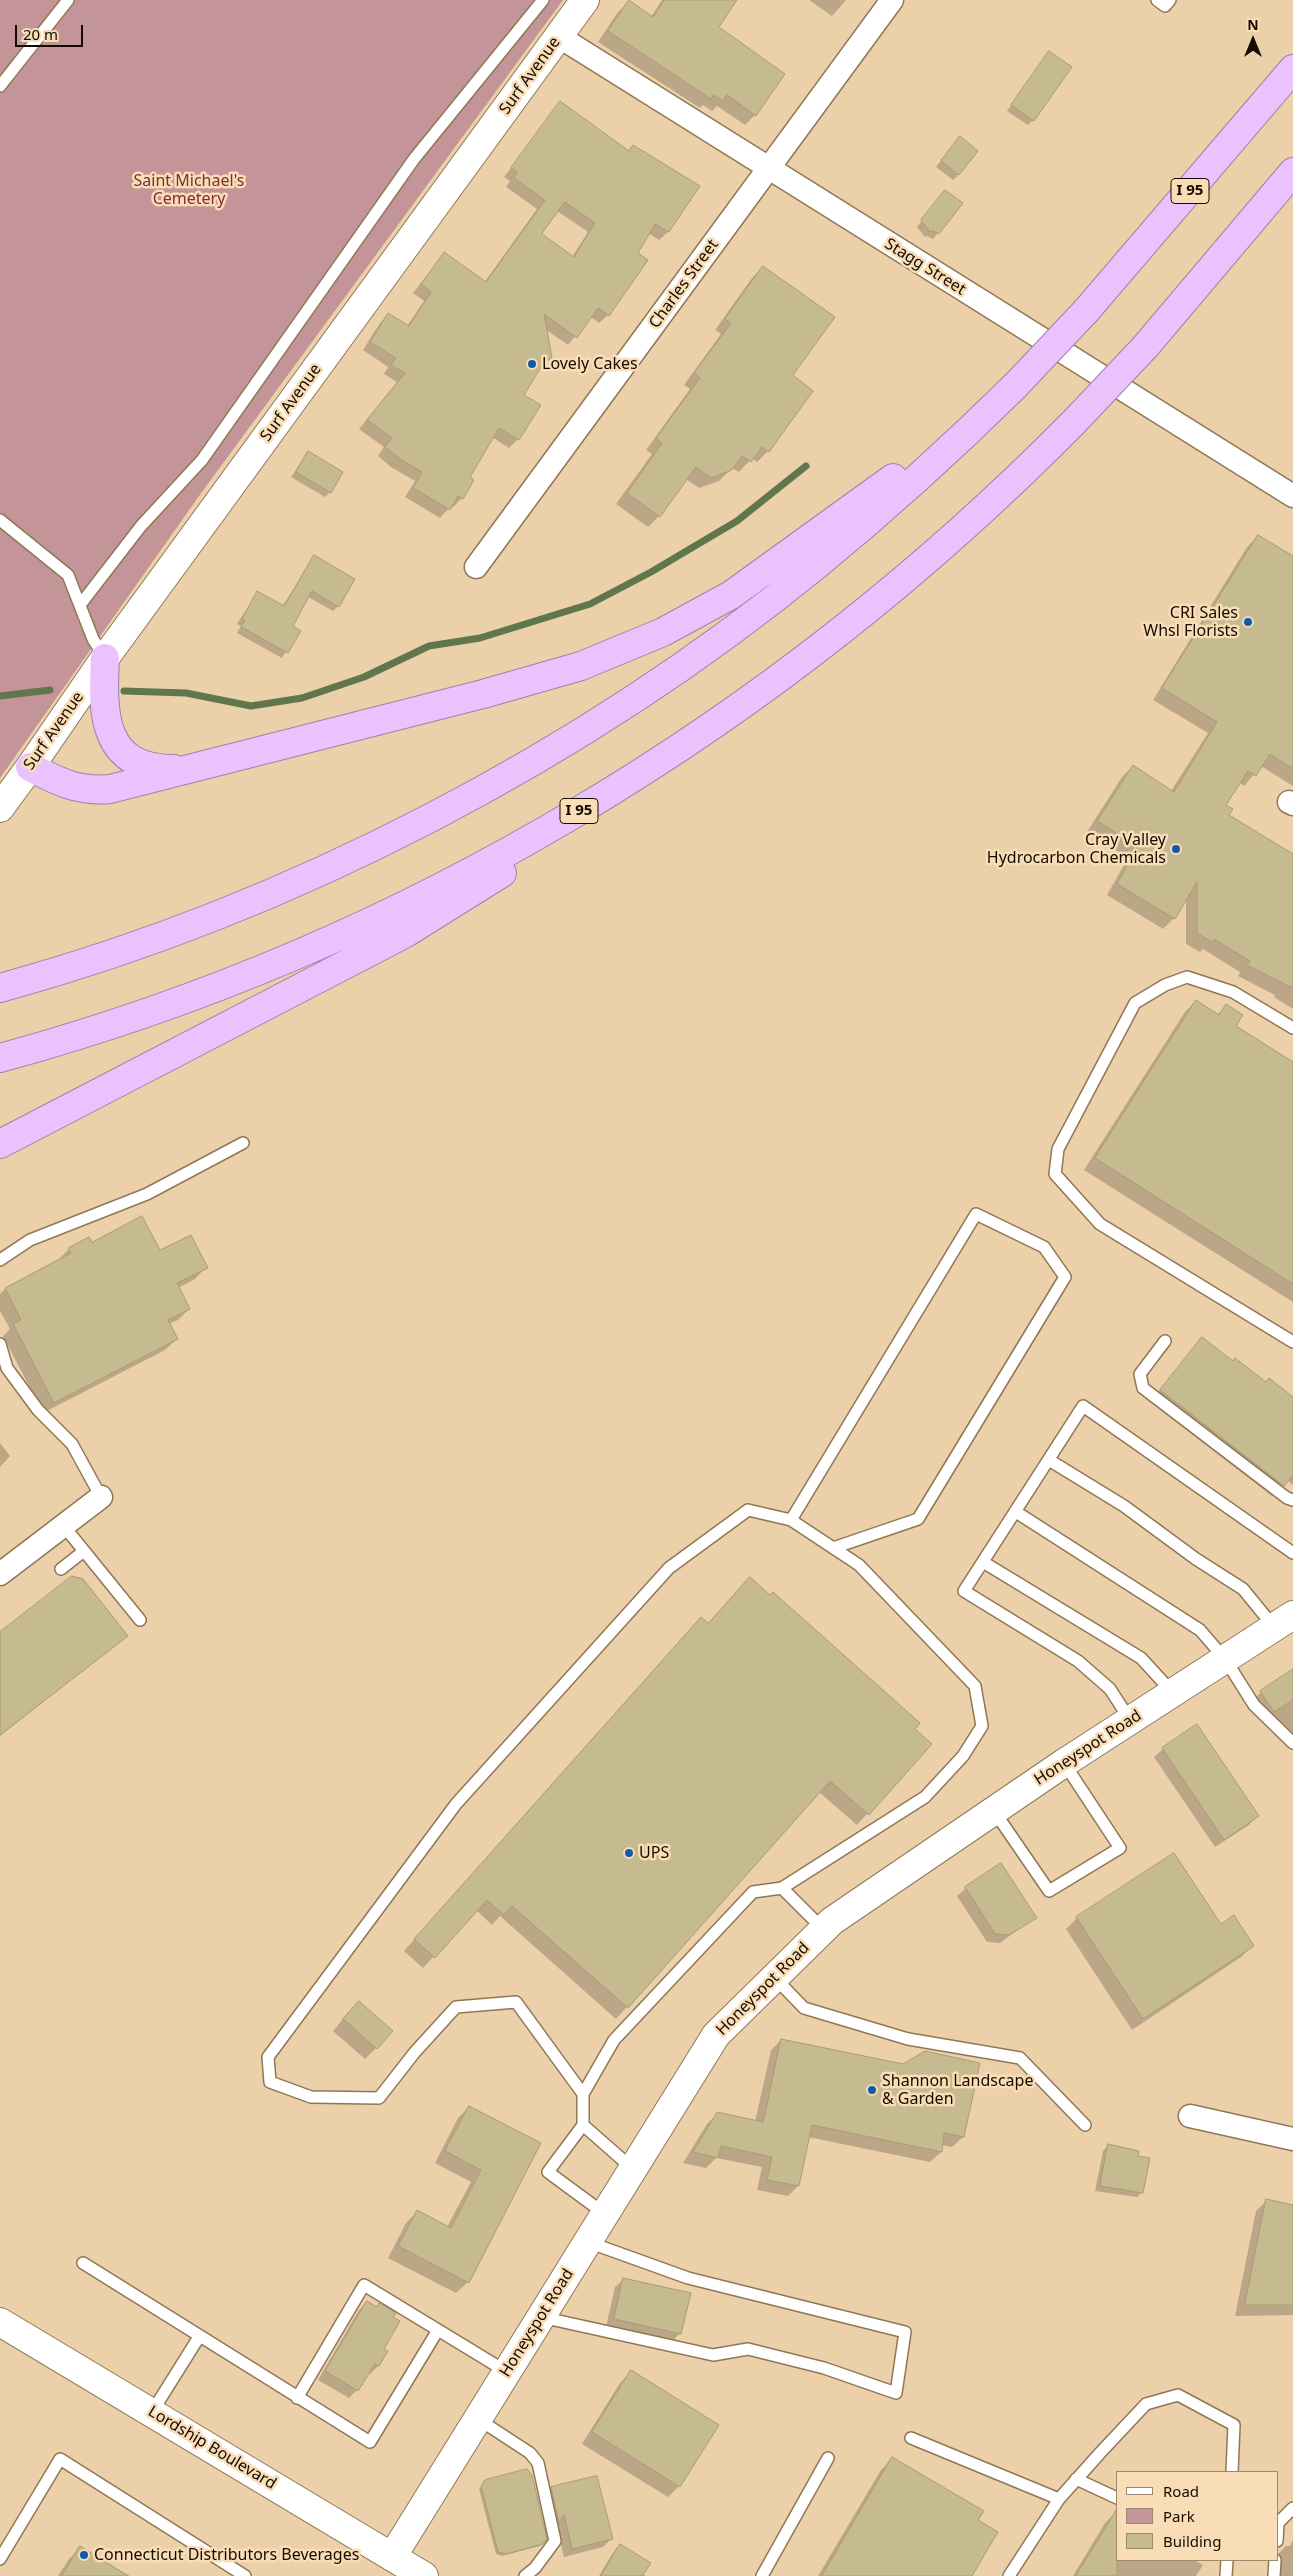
<!DOCTYPE html>
<html>
<head>
<meta charset="utf-8">
<style>
	body { margin:0 }
	#map { position:relative; width:1293px; height:2576px; overflow:hidden; background:#ebd0aa; font-family:"Noto Sans",sans-serif }
	canvas { display:block }
	.legend { position:absolute; left:1116px; top:2471px; width:162px; height:90px; box-sizing:border-box; background:#f9ddb7; border:1px solid #9d896e; margin:0; padding:6px 9px; list-style:none; font-size:15px; color:#140b01 }
	.legend li { display:flex; align-items:center; gap:10px; height:25px }
	.legend b { width:25px; border:1px solid #9d896e }
	.north { position:absolute; left:1228px; top:15px; width:50px; height:50px; -webkit-text-stroke:4px #f9ddb7; paint-order:stroke; rotate:0deg; font-size:14px; font-weight:700; line-height:20px; text-align:center; color:#140b01 }
	.north::after { content:''; display:block; margin:auto; width:18px; height:22px; background:#140b01; clip-path:polygon(50% 0,100% 100%,50% 72%,0 100%) }
	.scale { position:absolute; left:15px; top:25px; width:68px; height:22px; box-sizing:border-box; border:2px solid #140b01; border-top:0; padding-left:6px; font-size:15px; line-height:18px; white-space:nowrap; color:#140b01; -webkit-text-stroke:4px #f9ddb7; paint-order:stroke }
</style>
</head>
<body>
<div id="map">
<canvas width="1293" height="2576"></canvas>
<ul class="legend">
<li><b style="height:6px;background:#fff"></b>Road</li>
<li><b style="height:14px;background:#c49598"></b>Park</li>
<li><b style="height:14px;background:#c5ba90"></b>Building</li>
</ul>
<div class="north">N</div>
<div class="scale">20 m</div>
</div>
<script>
const c = document.querySelector('canvas').getContext('2d');
c.lineJoin = 'round';
function paint(path, color) { c.fillStyle = color; c.fill(path, 'evenodd'); }
function trace(path, color, width, dash) { c.strokeStyle = color; c.lineWidth = width; c.lineCap = dash ? 'butt' : 'round'; c.setLineDash(dash || []); c.stroke(path); }
function write(font, color, halo, rows, align = 'center') {
  c.font = font + ' "Noto Sans",sans-serif'; c.lineWidth = 5; c.setLineDash([]); c.textBaseline = 'middle'; c.strokeStyle = halo; c.fillStyle = color; for (const [text, x, y, turn = 0] of rows) {
    c.save(); c.translate(x, y); c.rotate((+turn || 0) * Math.PI / 180); c.textAlign = isNaN(turn) ? turn : align; if (halo) c.strokeText(text, 0, 0); c.fillText(text, 0, 0); c.restore();
  }
}
paint(new Path2D(`
	M0 0H563L199 496 0 778Z`), '#c49598');
paint(new Path2D(`
	M662 0H736L717 28 755 115 745 125 717 106 712 111 703 105 700 108 598 42 618 12 629 2 651 17Z
	M809 0H846L832 16Z
	M1049 52 1033 120 1028 125 1007 111Z
	M560 103 628 152 633 147 698 186 668 232 659 240 648 233 636 254 608 315 599 323 591 317 568 345 545 329 550 358 540 367 523 395 539 406 518 439 509 448 492 437 468 478 462 498 453 507 451 506 440 518 405 497 415 481 391 467 378 456 384 447 359 429 397 382 384 374 388 367 363 350 380 323 388 315 407 326 424 301 413 293 444 254 484 283 537 209 506 187 510 181 504 177ZM557 211 588 232 572 257 540 234Z
	M955 143 958 175 953 180 936 167Z
	M940 197 962 203 933 239 927 236 925 237 917 227Z
	M763 267 791 376 768 451 757 462 752 458 739 472 732 468 719 481 699 488 686 479 659 516 648 527 616 504 652 454 646 450 690 389 684 385 721 334 715 330 752 278Z
	M308 452 330 492 325 497 291 477Z
	M1258 536 1293 558V786L1261 766 1244 786 1240 783 1225 806 1227 816 1293 856V1009L1274 997 1275 995 1238 976 1240 972 1203 949 1200 952 1186 944V897L1174 918 1163 929 1107 895 1128 858 1087 832 1122 777 1133 766 1171 791 1208 733 1153 700 1247 547Z
	M314 556 338 606 333 611 308 597 291 626 299 631 282 658 237 633 241 626 237 624 257 593 282 607Z
	M1196 1001 1217 1015 1226 1006 1234 1026 1293 1063V1302L1084 1170 1185 1012Z
	M92 1243 159 1252 206 1267 195 1279 178 1288 189 1309 178 1320 169 1324 177 1339 165 1350 43 1413 3 1336 10 1329 0 1311V1294L5 1289 58 1260 69 1249Z
	M1202 1339 1232 1363 1293 1398V1485L1287 1480 1272 1496 1150 1402Z
	M0 1443 10 1456 0 1467Z
	M690 1630 913 1729 930 1744 857 1825 819 1792 616 2019 500 1916 492 1925 476 1910 423 1968 404 1951Z
	M0 1634 126 1636 0 1736Z
	M1293 1671V1742L1274 1715 1263 1722 1250 1703 1261 1692Z
	M1163 1749 1257 1816 1249 1825 1215 1847 1154 1757Z
	M966 1888 1035 1917 1000 1943 987 1942 957 1896Z
	M1077 1918 1220 1926 1252 1946 1241 1957 1132 2030 1066 1929Z
	M348 2013 376 2048 365 2059 333 2031Z
	M781 2040 904 2066 978 2064 963 2137 952 2147 942 2145 941 2152 930 2162 808 2137 798 2186 788 2196 757 2190 762 2167 716 2158 706 2168 683 2163 707 2124 717 2114 755 2122 771 2050Z
	M469 2107 540 2144 468 2282 456 2293 388 2258 406 2223 417 2212 447 2227 471 2182 435 2163 458 2118Z
	M1108 2146 1142 2192 1137 2197 1095 2191 1103 2151Z
	M1267 2200 1293 2206V2315L1235 2316 1256 2211Z
	M624 2279 680 2333 672 2342 606 2327 615 2287Z
	M367 2302 382 2349 386 2351 378 2366 370 2374 368 2373 357 2390 349 2398 318 2380 359 2310Z
	M631 2372 679 2486 668 2497 582 2444 620 2383Z
	M892 2459 976 2521 970 2576H818L881 2470Z
	M483 2484 542 2543 540 2546 502 2556 496 2554 479 2489Z
	M552 2488 612 2538 603 2547 564 2557 556 2524 543 2497Z
	M1116 2512 1117 2560H1194L1203 2565 1196 2576H1073L1105 2523Z
	M1293 2540V2576H1274L1277 2555 1286 2546H1290Z
	M620 2546 642 2574 646 2576H599L612 2554Z
	M80 2548 130 2576H58L69 2559Z`), '#0003');
trace(new Path2D(`
	M124 691 186 693 251 706 302 698 364 677 429 646 480 638 590 604 651 572 737 521 806 466
	M0 696 50 690`), '#60764d', 7);
const building = new Path2D(`
	M629 0 653 17 664 0H737L719 27 785 74 756 116 727 95 723 101 714 95 711 99 608 31Z
	M1049 51 1072 67 1034 121 1011 105Z
	M560 101 629 151 633 145 700 186 669 232 655 224 638 253 648 260 609 316 598 308 577 338 544 314 552 358 544 362 524 395 541 405 519 440 499 428 470 477 474 480 463 499 458 496 450 510 413 488 422 472 400 459 385 447 392 438 367 420 405 373 391 365 396 358 370 342 388 313 409 326 431 292 421 284 444 252 486 282 545 200 514 178 517 172 511 168ZM565 202 595 223 574 257 542 234Z
	M960 136 978 151 959 175 941 161Z
	M945 190 963 203 939 234 933 231 930 232 921 220Z
	M763 266 835 317 793 375 813 391 769 452 762 447 751 462 742 456 732 470 711 478 696 467 660 517 627 493 662 443 656 438 700 378 694 373 731 323 725 319Z
	M308 451 343 472 331 493 296 472Z
	M1258 535 1293 556V769L1270 754 1256 776 1248 771 1226 805 1233 809 1229 815 1293 854V988L1247 965 1250 961 1214 939 1212 942 1197 933V882L1175 919 1117 884 1138 846 1097 821 1133 765 1174 792 1217 722 1162 688Z
	M314 555 355 579 339 607 312 591 293 626 301 631 288 653 241 627 245 620 242 619 257 591 284 606Z
	M1196 1000 1219 1015 1226 1004 1243 1015 1236 1026 1293 1062V1284L1095 1158Z
	M142 1216 160 1250 191 1235 208 1268 177 1283 190 1309 168 1320 178 1339 54 1403 13 1324 21 1320 5 1288 71 1253 68 1248 89 1237 92 1242Z
	M1202 1337 1233 1361 1235 1358 1266 1382 1269 1378 1293 1397V1475L1284 1486 1160 1390Z
	M72 1576 83 1579 128 1636 0 1735V1632Z
	M750 1577 770 1595 773 1592 920 1723 915 1729 932 1744 869 1815 830 1781 628 2008 512 1906 504 1915 487 1900 435 1958 414 1939 701 1617 708 1623Z
	M1293 1669V1700L1274 1712 1260 1691Z
	M1197 1724 1259 1816 1224 1840 1162 1748Z
	M1174 1853 1221 1924 1234 1915 1254 1946 1143 2019 1076 1917Z
	M1001 1863 1037 1918 1009 1935 995 1934 965 1887Z
	M359 2001 393 2031 377 2049 343 2019Z
	M781 2039 903 2064 925 2051 980 2063 964 2137 944 2133 942 2152 812 2125 799 2186 767 2180 772 2157 721 2146 718 2158 693 2152 717 2112 763 2122Z
	M469 2106 541 2143 469 2283 398 2246 417 2210 451 2228 481 2170 445 2151Z
	M1108 2144 1139 2151 1138 2156 1150 2158 1143 2193 1100 2186Z
	M1266 2199 1293 2205V2305H1245Z
	M623 2278 691 2293 681 2334 614 2319Z
	M367 2301 377 2307 379 2303 396 2313 393 2317 400 2321 384 2349 388 2351 379 2366 375 2364 358 2391 325 2371Z
	M631 2370 719 2425 680 2487 592 2432Z
	M892 2457 984 2511 978 2520 998 2532 972 2576H822Z
	M527 2469 532 2475 547 2539 543 2544 506 2554 498 2552 481 2486 485 2480Z
	M597 2476 613 2539 572 2549 564 2515 559 2523 551 2487Z
	M1117 2509V2576H1076Z
	M620 2544 651 2563 642 2576H601Z
	M80 2546 128 2576H62Z`);
paint(building, '#c5ba90');
trace(building, '#a79c73', 1);
const service = new Path2D(`
	M1157 0 1165 6 1170 0
	M0 86 68 0
	M0 520 68 575 93 639 105 658
	M80 605 141 526 202 460 414 159 543 0
	M1293 1028 1233 992 1187 977 1165 985 1135 1003 1058 1149 1055 1174 1100 1224 1293 1342
	M0 1260 30 1240 147 1194 243 1143
	M1165 1341 1140 1374 1143 1388 1287 1498 1293 1500
	M0 1344 7 1368 38 1410 72 1444 101 1497
	M1049 1460 1124 1506 1196 1559 1243 1589 1274 1627
	M1016 1512 1200 1630 1225 1659 1254 1705 1293 1743
	M791 1520 976 1214 1044 1247 1065 1277 918 1519 833 1548
	M63 1525 140 1620
	M983 1562 1141 1658 1173 1693
	M61 1569 84 1551
	M1130 1720 1110 1689 1078 1661 964 1591 1083 1406 1293 1553
	M994 1811 1049 1891 1120 1848 1064 1763
	M774 1977 804 2008 908 2039 1020 2058 1085 2125
	M583 2094 614 2040 753 1892 782 1888
	M583 2125 548 2172 605 2214
	M633 2169 583 2125V2094L516 2002 456 2007 415 2052 379 2098 311 2097 270 2082 268 2057 456 1804 669 1568 748 1510 791 1520 859 1565 975 1686 982 1726 963 1756 925 1797 782 1888 823 1929
	M83 2263 370 2442 438 2330 507 2372
	M541 2317 713 2355 748 2349 824 2368 896 2393 905 2332 688 2278 588 2242
	M297 2398 364 2285 438 2330
	M152 2412 199 2337
	M478 2419 530 2453 538 2463 555 2541 535 2568 525 2576
	M911 2438 1059 2499
	M1076 2479 1117 2498
	M1277 2541 1278 2523 1293 2508
	M0 2559 60 2459 245 2576
	M762 2576 828 2458
	M1009 2576 1059 2499 1100 2453 1146 2404 1178 2395 1234 2425 1232 2472
	M1226 2576 1227 2560
	M1274 2576 1275 2560`);
const minor = new Path2D(`
	M558 36 1293 496
	M476 567 892 0
	M1289 802 1293 804
	M0 1574 101 1497
	M1190 2116 1293 2139`);
const tertiary = new Path2D(`
	M30 767 105 658 585 0`);
const secondary = new Path2D(`
	M0 808 30 767
	M0 2322 424 2576
	M392 2557 716 2035 832 1921 1064 1763 1293 1615`);
const motorway = new Path2D(`
	M1086 311 1293 69
	M1145 347 1293 172
	M105 658C102 714 102 769 174 769
	M30 767C57 781 78 792 110 789L483 694 581 666 663 632 731 595 893 478
	M0 988C292 908 585 755 819 563 887 507 952 448 1015 386
	M0 1058C408 947 778 722 1074 422
	M0 1144 406 933 502 873`);
trace(service, '#907754', 14);
trace(minor, '#907754', 25);
trace(tertiary, '#907754', 30);
trace(secondary, '#907754', 30);
trace(motorway, '#9f82a5', 30);
trace(service, '#fff', 11);
trace(minor, '#fff', 22);
trace(tertiary, '#fff', 28);
trace(secondary, '#fff', 28);
trace(motorway, '#eac2fd', 28);
const motorwayBridge = new Path2D(`
	M1015 386 1086 311
	M1074 422 1145 347`);
trace(motorwayBridge, '#9f82a5', 30, []);
trace(motorwayBridge, '#eac2fd', 28);
for (const [x, y, r, color] of [
	[532,364,5,"#115aa9"],
	[1248,622,5,"#115aa9"],
	[1176,849,5,"#115aa9"],
	[629,1853,5,"#115aa9"],
	[872,2090,5,"#115aa9"],
	[84,2555,5,"#115aa9"]
]) { const dot = new Path2D(); dot.arc(x, y, r, 0, 2 * Math.PI); c.fillStyle = color; c.fill(dot); trace(dot, '#f9ddb7', 2); }
for (const [x, y, w] of [
	[1190,191,38],
	[579,811,38]
]) { const box = new Path2D(); box.roundRect(x - w / 2, y - 12.5, w, 25, 4); c.fillStyle = '#f9ddb7'; c.fill(box); trace(box, '#140b01', 1); }
write('bold 15px', '#140b01', null, [
	["I 95",1190,191],
	["I 95",579,811]
]);
write('16px', '#140b01', '#f9ddb7', [
	["Surf Avenue",530,76,-54],
	["Stagg Street",925,267,32],
	["Charles Street",684,284,-54],
	["Surf Avenue",291,403,-54],
	["Surf Avenue",54,731,-55],
	["Honeyspot Road",1088,1748,-33],
	["Honeyspot Road",763,1989,-45],
	["Honeyspot Road",537,2323,-58],
	["Lordship Boulevard",212,2448,31]
]);
write('16px', '#812b38', '#f9ddb7', [
	["Saint Michael's",189,181],
	["Cemetery",189,199]
]);
write('16px', '#140b01', '#f9ddb7', [
	["Lovely Cakes",542,364],
	["CRI Sales",1238,613,"right"],
	["Whsl Florists",1238,631,"right"],
	["Cray Valley",1166,840,"right"],
	["Hydrocarbon Chemicals",1166,858,"right"],
	["UPS",639,1853],
	["Shannon Landscape",882,2081],
	["& Garden",882,2099],
	["Connecticut Distributors Beverages",94,2555]
], 'left');
</script>
</body>
</html>
